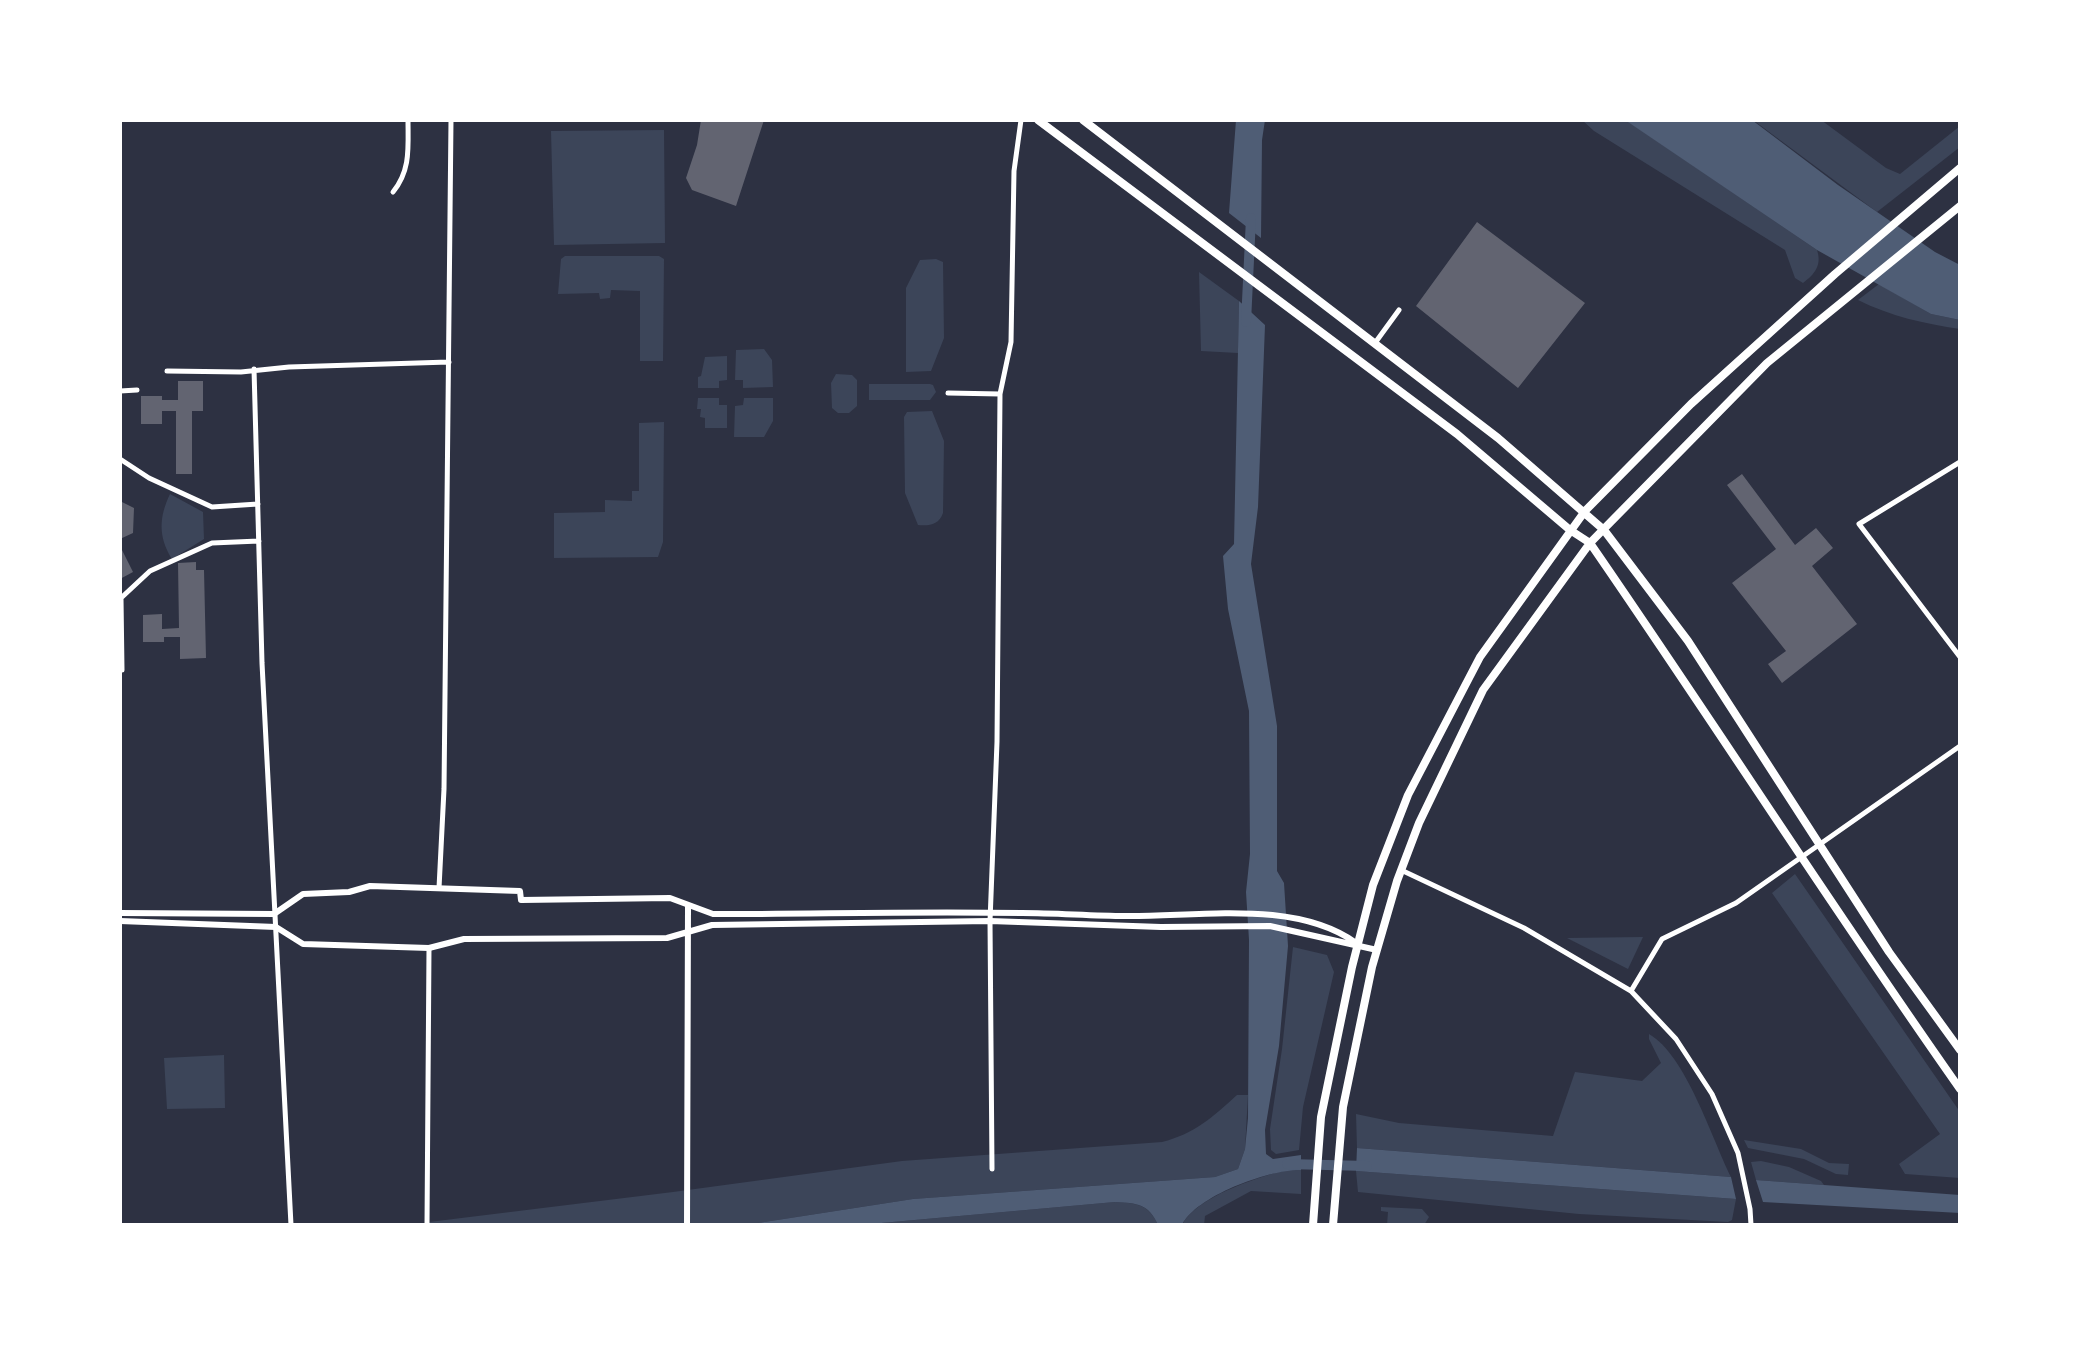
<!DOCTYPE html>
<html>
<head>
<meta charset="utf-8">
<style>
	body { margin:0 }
	#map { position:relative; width:2080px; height:1345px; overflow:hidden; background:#2d3142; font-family:"Fira Sans",sans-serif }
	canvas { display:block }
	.frame { position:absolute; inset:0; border:122px solid #fff; pointer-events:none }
</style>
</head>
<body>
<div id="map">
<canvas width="2080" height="1345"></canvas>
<div class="frame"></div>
</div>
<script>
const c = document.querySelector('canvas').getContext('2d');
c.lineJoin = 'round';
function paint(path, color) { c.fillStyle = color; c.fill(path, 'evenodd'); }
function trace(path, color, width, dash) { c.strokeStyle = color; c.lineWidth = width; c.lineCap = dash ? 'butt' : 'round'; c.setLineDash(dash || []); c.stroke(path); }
paint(new Path2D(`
	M1582 120H1626L1817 250C1822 265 1815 274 1803 283L1795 278 1785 250 1594 131Z
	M1753 120H1821L1886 168 1900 174 1960 126V147L1877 212Z
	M664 130 665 243 554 245 551 131Z
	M565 256H659L664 259 663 361H640V291L611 290 610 298 600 299 599 293 558 294 561 259Z
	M920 260 936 259 943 262 944 338 931 371 906 372V288Z
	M1199 272 1239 301 1238 353 1201 351Z
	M1879 284 1931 314 1960 320V329C1925 324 1890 316 1858 300Z
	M764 349 772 360 773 387 743 388V380H735L736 350Z
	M727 356V380L719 381V388H698V377L701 376 705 357Z
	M836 374 852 375 857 380V406L849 413H838L832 408 831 383Z
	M869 384H930L933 385 936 392 930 400H869Z
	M698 398H719V405H727V428H705V418L700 417 701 409H697Z
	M744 398H773V421L764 437H734L735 406 743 405Z
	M932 411 944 441 943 513C939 525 929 526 918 525L905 493 904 417 907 412Z
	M664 422 663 542 658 557 554 558V513L605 512V500L632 501V491H639V423Z
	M170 494 203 512 204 539 172 559C158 537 159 517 170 494Z
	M1795 874 1960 1112V1178L1905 1174 1899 1164 1940 1134 1772 893Z
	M1643 937 1628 969 1567 938Z
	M1293 947 1327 955 1334 972 1303 1107 1299 1150 1276 1154 1271 1150 1270 1129 1282 1049Z
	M1649 1034C1686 1055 1712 1139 1731 1177L1357 1148 1356 1114 1399 1123 1553 1136 1575 1072 1642 1081 1661 1063 1649 1039Z
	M224 1055 225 1108 167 1109 164 1058Z
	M1237 1095H1248L1245 1149 1238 1169 1215 1177 913 1199 745 1225H429V1222L673 1192 902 1161 1162 1142C1194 1134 1213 1117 1237 1095Z
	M1744 1140 1801 1149 1829 1163 1849 1164 1848 1175 1836 1174 1804 1159 1748 1148Z
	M1761 1161 1789 1167 1821 1181 1824 1185 1756 1180 1751 1162Z
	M1285 1170H1301V1194L1251 1191 1205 1216 1204 1225H1182C1196 1197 1256 1178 1285 1170Z
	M1356 1171 1736 1199 1732 1220 1728 1222 1579 1214 1358 1192Z
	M1115 1202C1136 1203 1149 1204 1158 1225H859Z
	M1381 1207 1422 1209 1429 1217 1424 1225H1387L1388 1212 1381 1211Z`), '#3c4559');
paint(new Path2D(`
	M1236 120H1265L1262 140 1261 238 1229 213Z
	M1625 120H1752L1838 185 1935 252 1960 265V320L1931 314 1817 250Z
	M1239 301 1265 325 1258 507 1251 564 1277 726V871L1284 883 1288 946 1279 1046 1265 1130 1266 1154 1273 1159 1301 1155V1170C1270 1169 1196 1196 1182 1225H1158C1149 1204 1137 1203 1115 1202L859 1225H745L913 1199 1215 1177 1238 1169 1245 1149 1248 1118 1249 940 1246 892 1250 854 1249 711 1228 609 1223 556 1234 544Z
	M1357 1148 1731 1177 1736 1199 1356 1171Z
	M1756 1180 1960 1195V1213L1763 1202Z`), '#4f5d75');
trace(new Path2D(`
	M1246 322 1251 218
	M1287 1164 1367 1166`), '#4f5d75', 10);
paint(new Path2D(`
	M701 120H764L736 206 692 190 686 178 697 145Z
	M1477 222 1585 303 1518 388 1416 306Z
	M178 381H203V411H192V474H176V411H162V424H141V396H162V400H178Z
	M1742 474 1795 545 1816 528 1833 548 1812 566 1857 624 1782 683 1768 664 1786 651 1732 583 1776 549 1727 485Z
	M120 501 134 508 133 533 120 539Z
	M120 546 133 572 120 579Z
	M196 562V570H204L206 658 180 659V637H164V642H143V615L162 614V629L179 628 178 563Z`), '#626471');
trace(new Path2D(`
	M393 192C411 170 408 147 408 120
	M1375 343 1399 310
	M254 369 262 663 291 1225
	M167 371 241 372 289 367 449 362
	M120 391 137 390
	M948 393 1000 394
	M120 459 149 478 212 507 258 504
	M1960 462 1859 524 1960 657
	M122 670 121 598 150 571 212 543 259 541
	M1401 870 1524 928 1631 991 1676 1039 1712 1094 1738 1153 1750 1209 1751 1225
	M439 888 444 789 451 120
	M1631 991 1662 939 1736 903 1960 746
	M992 1169 990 921 997 742 1000 394 1011 342 1014 171 1021 120
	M427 1225 429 948`), '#fff', 5);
trace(new Path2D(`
	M120 913 274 914 303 894 349 892 370 886 520 891 521 900 670 898 713 914C816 914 919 911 1022 913 1057 913 1091 916 1125 916 1197 917 1295 899 1356 943
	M120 921 276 927 303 944 429 948 464 939 667 938 712 925 990 921 1161 927 1270 926 1377 950
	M687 1225 688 905`), '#fff', 6);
trace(new Path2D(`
	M1038 120 1457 434 1570 530 1590 543C1715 724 1833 909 1960 1089
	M1083 120 1498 438 1604 530 1688 641 1889 952 1960 1050
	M1313 1225 1321 1117 1352 967 1373 885 1408 795 1480 657 1585 511 1691 404 1835 274 1960 168
	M1333 1225 1343 1107 1372 967 1397 881 1419 823 1483 690 1590 543 1767 363 1960 206`), '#fff', 8);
</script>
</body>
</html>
